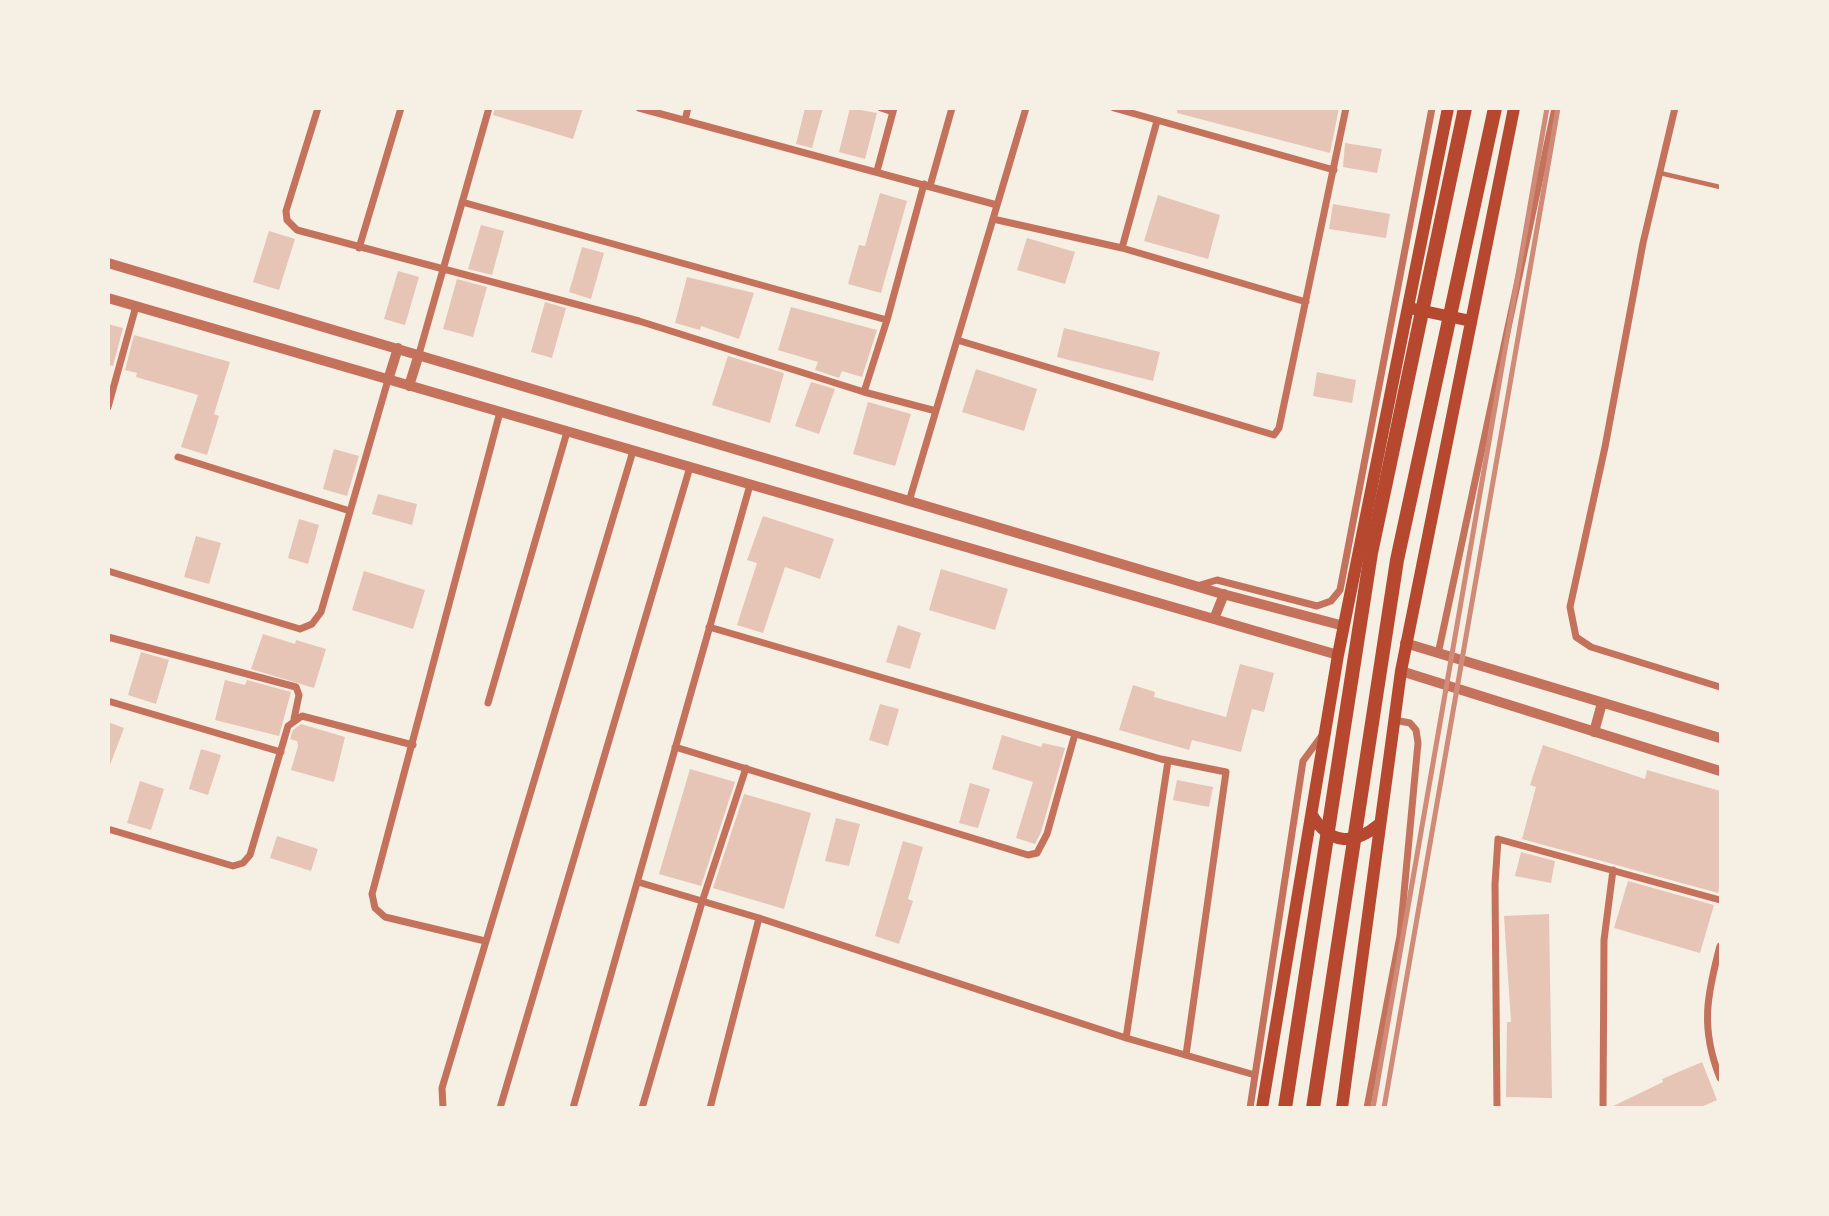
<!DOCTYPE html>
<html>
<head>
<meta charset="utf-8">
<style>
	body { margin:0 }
	#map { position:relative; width:1829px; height:1216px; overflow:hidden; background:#f6efe4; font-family:"Fira Sans Condensed",sans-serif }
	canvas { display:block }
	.frame { position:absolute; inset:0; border:110px solid #f6efe4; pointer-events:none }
</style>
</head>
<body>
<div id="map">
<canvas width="1829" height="1216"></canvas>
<div class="frame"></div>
</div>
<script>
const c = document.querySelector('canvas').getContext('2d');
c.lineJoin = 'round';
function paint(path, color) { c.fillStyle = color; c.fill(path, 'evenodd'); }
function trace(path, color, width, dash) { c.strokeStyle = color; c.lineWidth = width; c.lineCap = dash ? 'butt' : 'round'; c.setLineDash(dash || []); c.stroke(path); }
paint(new Path2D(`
	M495 108H583L573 139 493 115Z
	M805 108H823L812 148 796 144Z
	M850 108 877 113 865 159 839 152Z
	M1177 108H1339L1330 153 1177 113Z
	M1345 143 1382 149 1377 173 1343 167Z
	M880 193 907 201 881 293 848 284 859 245 865 246Z
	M1158 195 1220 215 1208 259 1144 241Z
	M1333 204 1390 214 1386 238 1329 229Z
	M481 225 504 231 492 275 468 269Z
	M269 231 295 239 279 290 253 282Z
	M1027 238 1075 252 1065 284 1017 270Z
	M582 247 604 253 591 299 569 292Z
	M398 271 419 277 405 325 384 319Z
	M687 277 754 293 739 339 701 326 700 330 675 323Z
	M457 279 487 287 473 337 443 329Z
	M545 302 566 308 552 358 531 352Z
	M791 307 877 330 862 377 842 371 839 378 815 370 818 362 778 350Z
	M108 324 123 328 113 366 108 365Z
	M1064 328 1160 352 1153 381 1057 357Z
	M134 335 230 362 214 414 219 416 207 455 181 447 198 395 136 377 137 373 125 370Z
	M728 356 784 373 770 423 712 405Z
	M976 369 1037 389 1024 431 962 412Z
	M1317 372 1356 380 1352 403 1313 396Z
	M811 382 835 389 819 434 795 426Z
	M868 402 911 414 895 466 853 454Z
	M334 449 359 456 347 496 323 489Z
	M378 494 417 504 412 525 372 514Z
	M763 516 834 539 820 579 785 567 763 633 737 625 757 563 747 560Z
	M299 519 319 525 308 564 288 558Z
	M196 536 221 543 209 584 184 577Z
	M941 569 1008 589 995 630 929 610Z
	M364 571 425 590 413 629 352 610Z
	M898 625 921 633 910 669 886 662Z
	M263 634 295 644 296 640 326 649 314 688 251 669Z
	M141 652 169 660 156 704 128 695Z
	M1240 664 1274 673 1264 712 1252 709 1241 752 1192 740 1189 750 1119 730 1133 685 1155 692 1154 697 1226 717Z
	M225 680 245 685 247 680 291 692 279 736 215 720Z
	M880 704 899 709 888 746 869 740Z
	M108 722 124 728 110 765 108 764Z
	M301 724 345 737 334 782 291 770 298 746 297 741 290 739 293 730Z
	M1002 735 1041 747 1043 743 1065 748 1041 832 1035 844 1016 838 1033 782 992 769Z
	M1543 745 1645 779 1647 770 1720 791V884L1718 893 1522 839 1536 787 1530 785Z
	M201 749 221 755 208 795 189 789Z
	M690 769 735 782 701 886 659 874Z
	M1177 780 1213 787 1209 807 1173 800Z
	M140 781 164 789 151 830 127 823Z
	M970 783 990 789 978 828 959 823Z
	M744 794 811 813 784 909 713 888Z
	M836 818 860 824 849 866 825 861Z
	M277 836 318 849 311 871 270 858Z
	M903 841 923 847 908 899 913 901 899 944 875 936Z
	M1521 852 1555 861 1551 883 1515 876Z
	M1628 881 1714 905 1700 953 1614 928Z
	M1549 914 1552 1098 1506 1097 1507 1022H1511L1504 916Z
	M1702 1062 1717 1100 1699 1108H1609L1663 1082 1662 1079Z`), '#e6c5b7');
trace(new Path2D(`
	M1660 173 1720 187`), '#c5725c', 4.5);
trace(new Path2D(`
	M318 108 286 211 287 220 297 230 639 321 864 392 887 320
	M639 108 997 205
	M881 108 893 112
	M1114 108 1334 170
	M1675 108 1643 243 1605 447 1570 607 1576 637 1591 647 1720 687
	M685 120 688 108
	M1157 121 1122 248 1306 302
	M877 171 894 108
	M930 186 952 108
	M462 202 887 320 924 184
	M993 219 1122 248
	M359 248 401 108
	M957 340 1274 435 1279 428 1346 108
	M419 354 489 108
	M864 392 936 411
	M108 407 136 306
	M178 457 350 511
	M910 498 1026 108
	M108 571 300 629 312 624 321 612 388 380
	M1197 586 1217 580 1317 606 1331 601 1340 590 1432 108
	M709 627 1161 759 1226 772 1186 1055
	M108 637 296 687 299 695 294 719
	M1438 654 1555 108
	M108 701 281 752
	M488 703 567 432
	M675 747 1028 855 1037 853 1047 834 1075 734
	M108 829 233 866 243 863 250 855 288 726 302 716 413 745
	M638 882 759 918 1126 1038 1255 1075
	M485 941 385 917 375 908 372 894 500 412
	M1720 946C1707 995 1700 1028 1720 1078
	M1126 1038 1168 761
	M443 1108 442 1088 633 451
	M500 1108 690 467
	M573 1108 750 485
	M642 1108 702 902 746 768
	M710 1108 759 918
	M1250 1108 1303 761 1323 734
	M1367 1108 1400 936 1418 743 1416 730 1410 723 1394 720
	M1497 1108 1495 884 1498 839 1720 900
	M1603 1108 1604 940 1613 870`), '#c5725c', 7);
trace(new Path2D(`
	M108 263 1219 593 1344 626
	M108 298 1338 655
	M388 380 398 348
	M409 386 419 354
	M1214 619 1224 594
	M1405 643 1720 738
	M1401 671 1720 771
	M1594 732 1602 703`), '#c5725c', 10);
trace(new Path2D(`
	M1414 309 1471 321
	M1312 815C1329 844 1353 846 1378 825
	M1262 1108 1338 655 1448 108
	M1342 1108 1401 671 1514 108`), '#b5482f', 12);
trace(new Path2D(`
	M1285 1108 1371 553 1465 108
	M1313 1108 1397 560 1495 108`), '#b5482f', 14);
trace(new Path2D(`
	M1373 1108 1547 108
	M1384 1108 1558 108`), '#cf8b77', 5);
</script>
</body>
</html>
